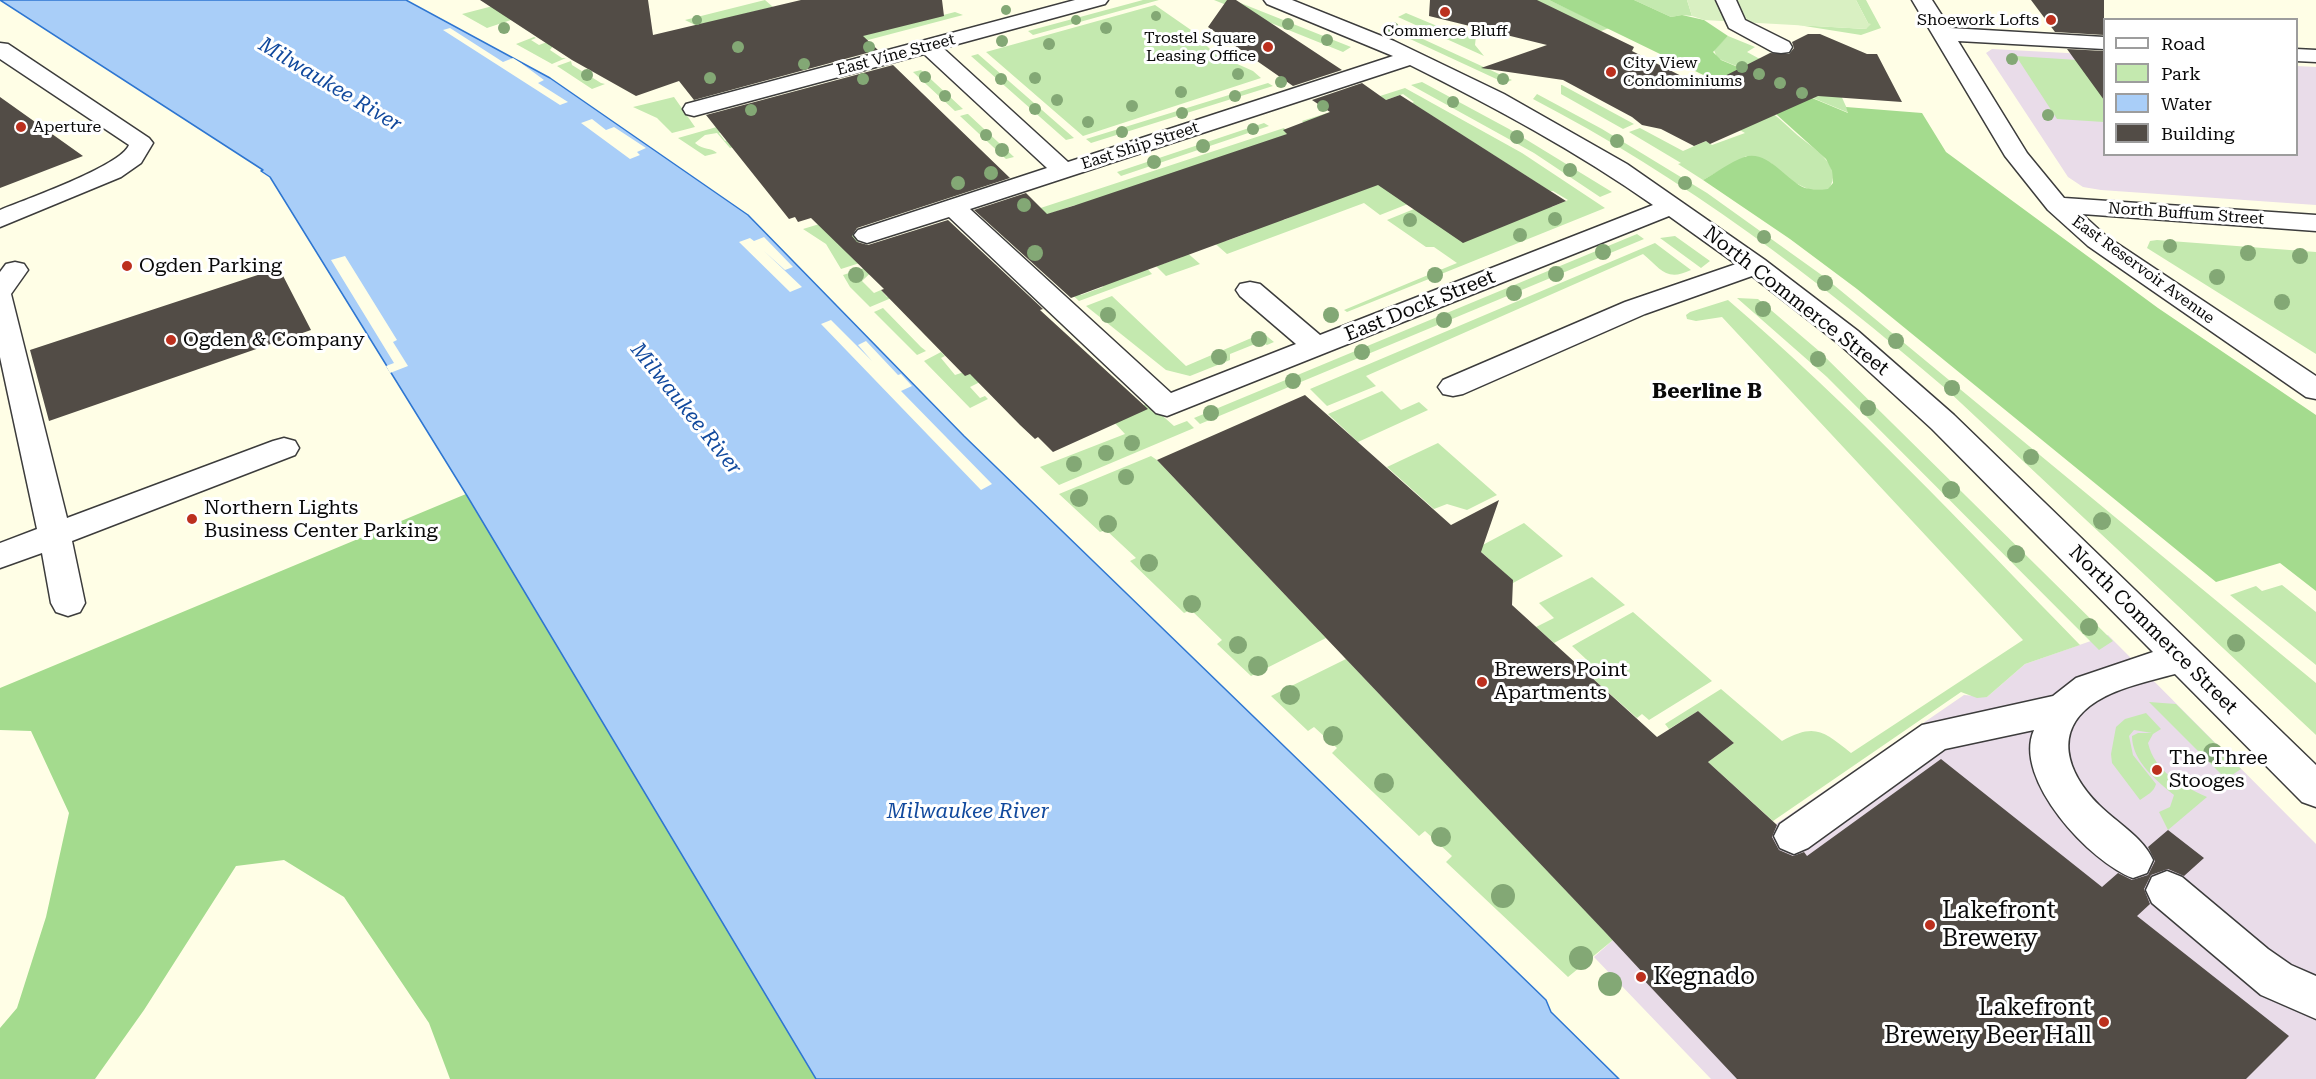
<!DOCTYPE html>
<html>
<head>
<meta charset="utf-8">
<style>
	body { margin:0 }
	#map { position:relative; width:2316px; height:1079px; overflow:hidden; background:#fffee6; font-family:"Roboto Serif",serif }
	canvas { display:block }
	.legend { position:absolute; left:2103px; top:18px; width:195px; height:138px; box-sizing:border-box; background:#fff; border:2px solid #9d9d9d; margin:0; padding:8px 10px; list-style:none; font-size:18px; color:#090909 }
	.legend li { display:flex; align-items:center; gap:12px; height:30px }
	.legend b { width:30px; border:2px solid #9d9d9d }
</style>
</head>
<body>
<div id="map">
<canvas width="2316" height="1079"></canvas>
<ul class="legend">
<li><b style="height:8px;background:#fff"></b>Road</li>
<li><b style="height:16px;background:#c4e9af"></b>Park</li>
<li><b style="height:16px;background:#a9cef8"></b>Water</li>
<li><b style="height:16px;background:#524c46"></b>Building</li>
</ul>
</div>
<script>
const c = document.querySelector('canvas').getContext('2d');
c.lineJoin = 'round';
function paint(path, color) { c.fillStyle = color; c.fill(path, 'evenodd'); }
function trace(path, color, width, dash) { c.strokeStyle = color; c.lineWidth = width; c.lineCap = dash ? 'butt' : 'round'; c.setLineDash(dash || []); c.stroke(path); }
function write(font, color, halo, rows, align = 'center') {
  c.font = font + ' "Roboto Serif",serif'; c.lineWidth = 6; c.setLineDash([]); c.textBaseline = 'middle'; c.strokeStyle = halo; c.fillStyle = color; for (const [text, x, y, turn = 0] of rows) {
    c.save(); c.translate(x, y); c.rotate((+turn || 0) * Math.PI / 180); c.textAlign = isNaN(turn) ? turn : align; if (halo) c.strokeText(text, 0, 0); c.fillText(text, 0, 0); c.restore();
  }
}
paint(new Path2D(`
	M1992 49 2104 55V154H2296L2297 66 2316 67V205L2101 190 2083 187 2068 177 1989 57 1986 53Z
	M2108 635 2316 844V1079H1711L1594 957 1613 940 1776 824 1964 695 1987 697 2025 664Z`), '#e9dce9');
paint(new Path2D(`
	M516 0 541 10 487 28 462 14Z
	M765 0 773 7 719 20 713 34 685 20Z
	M1143 0H1159L1033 35 1028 31Z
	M1214 0H1233L1351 47 1343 52Z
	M1529 0H1549L1609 28 1596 33Z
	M1634 0H1687L1692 16 1682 15 1671 17Z
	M1856 0H1866L1881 28 1861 35 1798 25 1866 29 1868 23Z
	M1155 5 1191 30 1215 54 1253 71 1261 78 1083 136 986 52Z
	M955 12 963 15 754 70 814 48Z
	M1406 13 1461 36 1467 33 1476 36 1475 45 1484 56 1398 17Z
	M1388 23 1512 80 1505 83 1382 26Z
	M1728 36 1755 47 1747 52 1758 58 1834 80 1849 113 1717 58 1714 50Z
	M534 37 536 38 531 40 539 45 550 41 553 46 550 50 562 58H566L552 64 516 44Z
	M978 54 1074 138 1066 140 971 56Z
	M2016 56 2077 60 2104 97V122L2057 119Z
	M571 61 572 65 601 83 605 84 592 89 557 66Z
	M921 70 963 109 955 111 913 72Z
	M1422 82 1509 129 1612 192 1600 197 1534 153 1411 85Z
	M1268 83 1273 86 1091 143 1086 139Z
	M1561 85H1562L1634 124 1623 129 1561 94Z
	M1405 88 1522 153 1605 208 1347 312 1344 310 1457 263 1434 247H1426L1387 220 1419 207 1548 205 1552 207 1568 200 1553 191H1550L1412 103 1414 102 1403 94 1354 111 1304 123 1302 121Z
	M1537 94 1602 129 1707 193 1823 276 2316 683V735L1946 389C1818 279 1683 177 1533 99Z
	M674 97 695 127 672 133 657 118 633 107Z
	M801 103 719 133 725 141 731 139 742 145 730 148 717 133 705 135 695 143C704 151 711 147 717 153L705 156 678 138Z
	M1772 113C1782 120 1791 130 1801 138 1816 150 1843 167 1829 189H1808L1791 181 1771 163 1746 156 1703 180 1678 164 1681 163 1629 132 1640 128 1683 151 1706 141 1712 145 1745 133 1736 128Z
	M967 114H968L1014 157 1006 159 960 116Z
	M1264 123 1269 126 1121 176 1117 172Z
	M1284 128 1288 134 1080 209 1075 205 1034 219 998 222Z
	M1375 180 1418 200 1380 215 1364 203 1227 254 1211 240 1220 237 1226 241 1248 233 1278 215 1284 220Z
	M839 218 872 259 841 269 826 244 803 229Z
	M1637 234 1644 239 1200 424 1194 418Z
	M1675 236 1710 261 1701 268 1660 238Z
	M2157 240 2316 252V354L2147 248 2150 241Z
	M1655 243 1691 270C1666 282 1661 269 1643 254L1366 376 1376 386 1327 406 1310 389Z
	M1184 250 1200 264 1166 276 1152 262 1158 260 1163 264 1182 257Z
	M882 262 862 281 874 293 881 290 887 297 894 294 896 296 870 307 850 287 843 275Z
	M1144 265 1152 274 1079 301 1048 272 1068 282 1081 295 1103 287 1102 285Z
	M1112 296 1186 366 1263 333 1274 342 1267 345 1260 342 1230 354V360L1190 376 1166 370 1086 306Z
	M1737 298 1758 299 1819 351 2113 641 2099 650 1827 377Z
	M1728 300C1853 407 1965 527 2080 645L2025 664 1987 697 1977 698 1961 692 1773 821 1708 762 1734 743 1698 711 1669 729 1665 724 1721 689 1782 741C1815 723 1823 731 1851 753L2023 640 1722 317 1696 321 1687 319 1686 315 1690 312Z
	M883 308 921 347 926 351 917 355 874 312Z
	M941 352 945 356 941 358 955 375 964 372 967 375 972 373 980 382 970 387 980 398 985 396 988 399 970 408 924 361Z
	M1382 391 1401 410 1419 402 1428 410 1358 442 1328 414Z
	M1148 403 1174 426 1187 421 1194 428 1059 485 1040 467 1125 434 1113 421Z
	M1438 443 1497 495 1467 510 1447 504 1434 509 1387 467Z
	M1151 456 1157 460 1326 638 1251 676 1217 644 1222 640 1191 610 1184 613 1130 561 1136 558 1106 530 1100 532 1059 494Z
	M1524 523 1563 556 1513 583 1512 580 1477 548Z
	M1592 577 1625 605 1554 643 1536 627 1554 618 1539 603Z
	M2282 585 2316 612V665L2230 595 2256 586 2262 591Z
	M1633 612 1712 681 1649 720 1642 714 1637 718 1579 666 1587 660 1572 646Z
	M1346 659 1613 940 1568 977 1446 862 1452 856 1425 831 1419 836 1332 753 1337 748 1314 727 1308 731 1271 696Z
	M2149 702 2176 704 2241 769 2226 779Z
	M2146 713 2161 729 2153 734 2148 743C2155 772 2181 785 2207 797L2168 830 2159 812 2170 807 2174 795C2156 780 2132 761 2132 736L2138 733H2152L2134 730 2129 736 2133 755 2156 784C2154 792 2147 795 2140 800L2112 763 2111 754 2116 727 2125 719Z`), '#c4e9af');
paint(new Path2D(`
	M1549 0H1634L1671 17 1682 15 1704 20 1728 36 1713 52 1721 60 1848 113 1846 107 1922 113 1946 152 2158 308 2316 415V591L2280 563 2216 582 1857 289 1790 239 1703 180C1716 173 1730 162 1744 157 1767 149 1786 180 1805 188 1812 190 1821 189 1828 189L1833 183 1832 171 1826 159 1767 106Z
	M466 494 816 1079H450L429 1023 344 897 284 860 236 866 144 1010 95 1079H0V1028L17 1008 46 917 69 813 31 731 0 730V688Z`), '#a4db8e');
paint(new Path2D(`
	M1687 0H1856L1868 23 1871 24 1866 29 1704 20 1692 16Z`), '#d9f0c2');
const water = new Path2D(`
	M0 0H406L550 78 748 215 964 436 1546 1000 1551 1012 1619 1079H816L466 494 270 177 261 171 263 170Z`);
paint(water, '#a9cef8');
trace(water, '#2e76d1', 1.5);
paint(new Path2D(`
	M450 28 503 62 513 58 521 63 544 80 538 83 568 102 560 105 443 30Z
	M592 119 606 130 614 127 646 148 637 152 640 155 630 159 581 123Z
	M764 237 793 267 785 270 764 251 802 287 790 292 739 242 750 238 754 241Z
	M345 256 397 340 393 342 408 366 390 373 386 366 394 363 331 260Z
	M831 320 872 361 858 345 866 341 898 375 901 374 912 386 901 391 992 484 981 490 821 324Z`), '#fffee6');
paint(new Path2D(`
	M480 0H648L653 35 801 0H942L944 16 863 36 878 50 694 100 679 81 636 96 572 60Z
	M1227 0H1236L1342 70 1293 86 1208 27Z
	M1430 0H1537L1634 47 1632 51 1703 87 1770 53 1789 54 1794 48 1792 42 1808 34H1820L1867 54H1877L1902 102 1818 96 1710 144 1706 141 1694 146 1661 129 1642 125 1632 117 1563 80 1481 68 1547 45 1429 16Z
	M2031 0H2104V35L2055 32Z
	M2067 49 2104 51V100Z
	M893 65 1010 178 857 228 852 236 857 242 868 245 948 220 1043 309 1040 310 1148 409 1053 452 1038 437 1035 439 1020 425 970 374 965 376 881 290 884 289 811 218 798 222 795 217 789 219 706 115Z
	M1362 83 1386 100 1400 95 1566 201 1463 243 1378 185 1071 298 974 210 1026 193 1047 214 1076 205 1287 134 1283 130 1330 112 1312 100Z
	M0 97 83 156 0 188Z
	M279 268 311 330 49 421 30 350Z
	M1305 395 1451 525 1499 500 1481 552 1513 580 1512 605 1657 737 1698 711 1734 743 1708 762 1777 825 1772 837 1779 850 1793 856 1804 852 1807 856 1941 759 2102 887 2118 873 2132 880 2148 875 2155 861 2148 847 2168 830 2204 858 2184 876 2168 869 2151 875 2144 889 2150 904 2137 916 2289 1036 2246 1079H1737L1641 977 1644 974 1605 932 1157 460Z`), '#524c46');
const minor = new Path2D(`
	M1075 0H1108L1105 4 943 48 1068 162 1393 56 1267 4 1264 0H1292L1394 41 1504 94 1627 164 1765 260 1858 331 1954 415 2316 765V807L2302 802 2175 674C2149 681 2120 687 2097 701 2051 730 2067 773 2099 805 2117 823 2143 837 2153 860L2147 873 2133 878C2091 863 2012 779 2034 730L1945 749 1808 848 1794 854 1780 848 1774 836 1780 824 1922 725 2053 696 2076 678 2153 652 1932 429 1838 343 1752 276 1645 314 1463 394 1453 396 1443 394 1438 387 1443 380 1625 302 1736 264 1669 216 1167 416 1156 413 949 217 867 243 858 240 854 235 858 230 1047 168 924 54 694 116 686 114 683 109 686 104ZM1410 65C1494 107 1576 151 1653 205L1320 335 1260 284 1250 282 1240 284 1236 290 1240 296 1296 344 1171 393 970 209Z
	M1716 0H1736L1745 20 1789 42 1792 47 1789 52 1781 53 1773 52 1729 28Z
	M1912 0H1932L1950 28 2104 37V49L1958 41 2027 153 2064 198 2316 215V231L2082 214 2106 236 2316 376V399L2306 397 2088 246 2048 210 2005 156Z
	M0 43 8 44 149 138 153 143 141 163 121 177 0 227V210C24 200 121 166 129 145L0 59Z
	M2296 49 2316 50V62L2296 61Z
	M15 262 24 264 28 270 11 294 67 518 273 441 284 438 295 441 299 448 295 455 72 541 85 603 80 612 68 616 56 612 51 603 42 553 0 568V543L37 529 0 357V272L6 264Z
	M2167 871 2182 877 2268 949 2291 965 2316 976V1019L2261 995 2152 903 2146 890 2152 877Z`);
trace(minor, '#3c3c3c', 3);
paint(minor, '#fff');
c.fillStyle = '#83a875';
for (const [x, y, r] of [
	[1006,10,5],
	[1156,16,5],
	[697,20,5],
	[1076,20,5],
	[1288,24,6],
	[504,28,6],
	[1106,28,6],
	[1393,28,6],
	[1327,40,6],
	[1002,41,6],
	[1049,44,6],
	[738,47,6],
	[869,47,6],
	[2012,59,6],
	[804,64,6],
	[1742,67,6],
	[1238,74,6],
	[1759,74,6],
	[587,75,6],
	[925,77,6],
	[710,78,6],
	[1035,78,6],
	[863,79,6],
	[1001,79,6],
	[1503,79,6],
	[1281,82,6],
	[1780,83,6],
	[1181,92,6],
	[1802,93,6],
	[945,96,6],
	[1235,96,6],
	[1057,100,6],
	[1453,102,6],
	[1132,106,6],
	[1323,106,6],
	[1035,109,6],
	[751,110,6],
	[1182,113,6],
	[2048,115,6],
	[1088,122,6],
	[1253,129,6],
	[1122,132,6],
	[986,135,6],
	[1517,137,7],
	[1617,141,7],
	[1203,146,7],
	[1002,150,7],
	[1154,162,7],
	[1570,170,7],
	[991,173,7],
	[958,183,7],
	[1685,183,7],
	[1024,205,7],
	[1555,219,7],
	[1410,220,7],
	[1520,235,7],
	[1764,237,7],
	[2170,246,7],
	[1603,252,8],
	[1035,253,8],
	[2248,253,8],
	[2300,256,8],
	[1556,274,8],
	[856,275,8],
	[1435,275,8],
	[2217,277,8],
	[1825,283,8],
	[1514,293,8],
	[2282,302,8],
	[1763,309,8],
	[1108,315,8],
	[1331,315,8],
	[1444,320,8],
	[1259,339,8],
	[1896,341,8],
	[1362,352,8],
	[1219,357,8],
	[1818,359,8],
	[1293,381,8],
	[1952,388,8],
	[1868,408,8],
	[1211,413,8],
	[1132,443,8],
	[1106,453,8],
	[2031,457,8],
	[1074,464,8],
	[1126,477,8],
	[1951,490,9],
	[1079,498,9],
	[2102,521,9],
	[1108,524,9],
	[2016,554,9],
	[1149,563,9],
	[1192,604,9],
	[2089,627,9],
	[2236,643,9],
	[1238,645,9],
	[1258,666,10],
	[1290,695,10],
	[1333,736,10],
	[2213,753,10],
	[1384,783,10],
	[1441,837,10],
	[1503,896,12],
	[1581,958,12],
	[1610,984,12]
]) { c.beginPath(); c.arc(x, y, r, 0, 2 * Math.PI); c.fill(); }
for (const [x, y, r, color] of [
	[1445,12,6,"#bc301e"],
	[2051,20,6,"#bc301e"],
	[1268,47,6,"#bc301e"],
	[1611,72,6,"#bc301e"],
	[21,127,6,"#bc301e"],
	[127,266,6,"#bc301e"],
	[171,340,6,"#bc301e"],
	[192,519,6,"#bc301e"],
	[1482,682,6,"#bc301e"],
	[2157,770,6,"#bc301e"],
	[1930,925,6,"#bc301e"],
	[1641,977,6,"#bc301e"],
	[2104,1022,6,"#bc301e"]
]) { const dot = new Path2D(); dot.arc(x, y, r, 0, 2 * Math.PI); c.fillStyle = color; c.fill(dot); trace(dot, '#fff', 2); }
write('16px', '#090909', '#fff', [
	["Shoework Lofts",2039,20],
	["Commerce Bluff",1445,31,"center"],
	["Trostel Square",1256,38],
	["Leasing Office",1256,56],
	["City View",1623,63,"left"],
	["Condominiums",1623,81,"left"],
	["Aperture",33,127,"left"]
], 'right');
write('16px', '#090909', '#fff', [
	["East Vine Street",896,55,-15],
	["East Ship Street",1140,146,-18],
	["North Buffum Street",2186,214,4],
	["East Reservoir Avenue",2143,270,36]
]);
write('20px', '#090909', '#fff', [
	["Ogden Parking",139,266],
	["Ogden & Company",183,340],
	["Northern Lights",204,508],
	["Business Center Parking",204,531],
	["Brewers Point",1494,670],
	["Apartments",1494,693],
	["The Three",2169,758],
	["Stooges",2169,781]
], 'left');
write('20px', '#090909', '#fff', [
	["North Commerce Street",1796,301,38],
	["East Dock Street",1420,306,-22],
	["North Commerce Street",2153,630,45]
]);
write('italic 21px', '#11499d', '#fff', [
	["Milwaukee River",330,85,31],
	["Milwaukee River",686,409,51],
	["Milwaukee River",968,812]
]);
write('bold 21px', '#090909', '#fff', [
	["Beerline B",1707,392]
]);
write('24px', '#090909', '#fff', [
	["Lakefront",1942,911],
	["Brewery",1942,939],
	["Kegnado",1653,977],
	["Lakefront",2092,1008,"right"],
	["Brewery Beer Hall",2092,1036,"right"]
], 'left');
</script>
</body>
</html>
